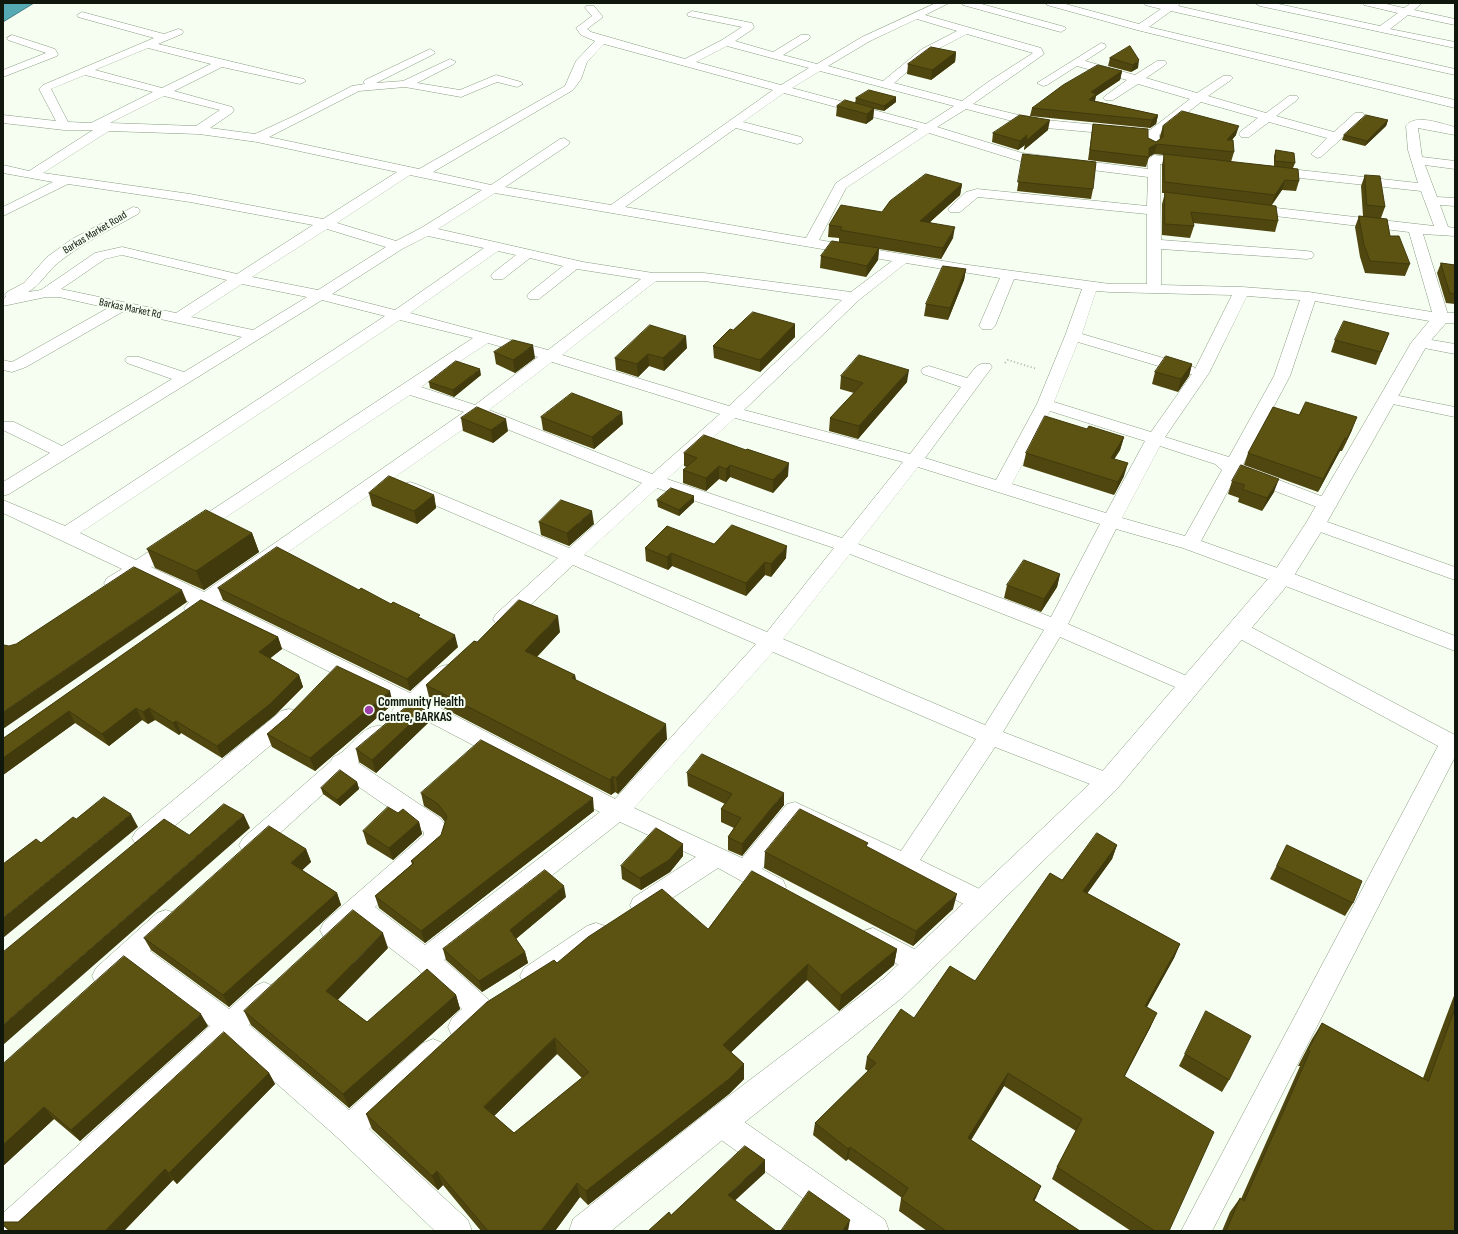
<!DOCTYPE html>
<html>
<head>
<meta charset="utf-8">
<style>
	body { margin:0 }
	#map { position:relative; width:1458px; height:1234px; overflow:hidden; background:#f5fef1; font-family:"Sofia Sans Condensed",sans-serif }
	canvas { display:block }
	.frame { position:absolute; inset:0; border:4px solid #10180d; pointer-events:none }
</style>
</head>
<body>
<div id="map">
<canvas width="1458" height="1234"></canvas>
<div class="frame"></div>
</div>
<script>
const c = document.querySelector('canvas').getContext('2d');
c.lineJoin = 'round';
function paint(path, color) { c.fillStyle = color; c.fill(path, 'evenodd'); }
function trace(path, color, width, dash) { c.strokeStyle = color; c.lineWidth = width; c.lineCap = dash ? 'butt' : 'round'; c.setLineDash(dash || []); c.stroke(path); }
function write(font, color, halo, rows, align = 'center') {
  c.font = font + ' "Sofia Sans Condensed",sans-serif'; c.lineWidth = 4; c.setLineDash([]); c.textBaseline = 'middle'; c.strokeStyle = halo; c.fillStyle = color; for (const [text, x, y, turn = 0] of rows) {
    c.save(); c.translate(x, y); c.rotate((+turn || 0) * Math.PI / 180); c.textAlign = isNaN(turn) ? turn : align; if (halo) c.strokeText(text, 0, 0); c.fillText(text, 0, 0); c.restore();
  }
}
const water = new Path2D(`
	M3 3H34L3 22Z`);
paint(water, '#56aab4');
trace(water, '#417e82', 1);
const street = new Path2D(`
	M936 3H949L925 15 1041 48 1044 54 973 104 1035 119 1150 130 1190 99 1138 84 1113 100H1105L1103 98 1105 96 1127 80 1077 66 1047 85 1043 86 1037 83 1101 43 1105 44 1106 46 1105 48 1085 61 1135 75 1157 61H1165L1167 63 1165 65 1146 78 1197 93 1223 76H1231L1233 78 1231 80 1208 96 1266 113 1289 96H1297L1299 98 1297 100 1276 116 1334 132 1355 113H1363L1365 116 1363 119 1321 157 1317 158 1311 154 1327 138 1269 122 1249 137H1241L1239 134 1241 131 1258 118 1201 102 1159 135V147L1153 151 1147 147V137L1035 127 966 109 937 127 1022 153 1148 169V159L1154 155 1194 160 1196 163 1190 167 1160 164 1161 240 1307 251 1312 252 1314 255 1312 258 1307 259 1161 249V285L1242 287 1309 292 1432 312 1409 232 1250 213 1245 212 1243 209 1245 206 1250 205 1434 226 1421 191 1272 175 1266 171 1272 167 1418 183 1408 150 1406 126C1415 113 1442 124 1455 127V135L1418 128 1422 157 1455 161V169L1425 165 1437 197 1455 198V206L1440 205 1448 227 1455 228V236L1423 234 1449 318 1446 321 1441 323 1315 301 1290 376 1242 466 1334 501 1337 505 1334 509 1328 511 1322 509 1236 476 1201 541 1289 572 1455 636V651L1275 582 1183 548 1116 529 1068 624 1196 680 1200 685 1196 690 1189 693 1182 690 1060 637 1003 732 1116 776 1119 782 1116 788 1108 791 995 747 920 860 992 895 995 902 992 909 983 912 974 909 799 823 762 869 783 880 786 887 783 894 774 897 765 894 718 868 651 912 642 916 633 912 630 905 633 898 696 857 620 822 444 960 490 1001 494 1009C488 1023 475 1034 461 1039L452 1036 448 1027 452 1018 462 1009 416 968 358 923C346 933 341 944 324 938L320 930 324 922 424 835V832L343 776 259 852 251 855 243 852 239 845 243 838 331 761 333 757C352 751 362 720 385 727L388 733 385 739 358 763 440 818 449 830 443 847 375 907 425 945 600 812 414 714 403 719 395 717 392 711 396 705 206 610 194 615 187 613 184 608 189 602 138 576C128 583 120 591 107 588L104 583 107 578 122 569 3 513V500L65 526 385 316 322 300 9 494 3 496V482L50 453 3 430V422H14L62 446 172 379 127 363 125 360 127 357H139L184 372 242 337 124 311 26 367 12 372 3 370V360L11 362 14 361 108 308 59 297H46L3 306V298L6 297 5 295 7 292 24 283 47 257 72 239 133 207 138 208 140 211 138 214C111 229 83 243 59 262 47 271 41 285 28 292L41 290 95 253 122 247 237 274 313 225 190 202 68 184 3 216V207L53 182 3 173V165L29 171 93 130H64L3 123V115L56 121 39 89 43 85 154 38 78 17 77 15 82 12 164 34 178 29 182 30 183 32 182 34 158 44 304 79 306 81 300 84 222 67 174 91 232 107 234 110 232 113 210 128 255 134 294 116 352 86 365 84 363 82 365 80 430 49 435 52 434 54 376 83 403 81 450 59 456 62 454 64 417 83 460 90 496 75 521 82 523 84 517 87 497 82 461 97 405 87 359 91 269 137 419 169 565 86 576 61 595 41 581 35 576 28 592 16 585 8 586 6H594L603 17 587 29 591 32 685 59 722 40 742 27 688 16 687 14 692 11 752 23 754 27 753 29 735 41 773 52 801 35H809L810 37 809 39 783 55 817 64 862 37ZM917 19 957 31 922 49 883 81 828 66 870 41ZM967 34 1033 53 988 82 962 101 894 83 928 54ZM604 44 773 90 611 205 505 187 568 145 570 142 564 138 560 139 491 185 433 172 573 90 581 79 587 62ZM727 46 809 68 781 85 696 62ZM148 48 211 64 162 88 95 70ZM820 71 954 106 926 124 792 88ZM85 75 153 92 91 123 68 122 51 89ZM784 93 918 129 836 183 806 238 625 207 736 128 797 144 801 143 803 140 801 137 743 122ZM164 96 220 110 196 126 110 123ZM109 131 199 134 257 142 397 172 323 219 190 194 43 173ZM929 133 1020 161 1148 177 1147 206 977 189 966 192 948 209 950 212H960L978 197 1147 214V284H1110L961 264 819 240 846 188ZM410 175 482 190 421 228 396 241 337 223ZM495 193 892 261 851 292 704 273H653L583 262 438 229ZM327 229 386 247 318 290 252 277ZM428 236 484 248 395 310 332 294 402 249ZM498 251 516 255 493 273 491 276 493 279H503L530 258 563 266 529 293 527 296 529 299H539L577 269 641 279 548 350 410 313ZM122 255 227 280 176 313 61 289 105 259ZM906 263 1000 278 979 326 982 329H992L995 326 1014 279 1082 289 1065 336 1037 404 996 480 925 458 992 367 990 364C977 361 974 370 967 378L929 366 923 368 921 371 923 374 961 387 910 454 744 410 859 300ZM656 281H704L842 300 729 406 562 355ZM242 284 307 297 253 330 191 317ZM1096 291 1110 292 1232 295 1195 369 1194 367 1082 334ZM1247 296 1300 300 1274 376 1229 457 1165 437 1209 373ZM400 320 473 338 136 560 80 533ZM1078 342 1182 373 1192 374 1151 432 1054 402ZM488 343 538 357 475 405 421 387ZM552 362 720 414 652 474 489 410ZM410 395 464 412 204 592 151 567ZM1050 411 1145 441 1106 513 1012 484ZM479 418 642 483 569 548 416 484 410 482 404 484 401 488 404 492 558 558 496 614 493 619 496 624 503 626 510 624 573 565 756 644 615 799 427 701 454 676 457 671 454 666C437 660 422 682 410 693L220 600ZM735 418 903 462 842 538 667 479ZM1160 446 1215 464 1222 470 1185 536 1122 518ZM918 467 1100 524 1051 617 858 544ZM657 488 834 548 767 632 584 555ZM850 554 1044 630 985 725 783 639ZM773 652 976 739 901 851 795 802 787 804 742 858 634 808Z
	M962 3H978L1065 27 1066 29 1061 32 1057 31 963 5Z
	M1046 3H1062L1139 24 1161 9 1145 5 1144 3H1181L1178 6 1455 69V75L1171 11 1149 27 1455 100V108L1137 30 1047 5Z
	M1255 3H1274L1380 26 1398 13 1364 5 1363 3H1382L1404 8 1411 3H1422L1414 10 1455 19V25L1408 15 1390 29 1455 42V48L1260 6Z
	M12 35 55 49 58 54 57 56 3 77V70L46 53 8 40 7 38Z
	M1420 338 1455 344V354L1414 346 1412 343 1414 340Z
	M1389 394 1455 407V417L1383 402 1381 399 1383 396Z
	M1316 518 1455 567V580L1309 528 1307 524 1309 520Z
	M1238 622 1245 624 1455 735V757L1212 1231H1181L1438 746 1231 634 1228 629 1231 624Z
	M289 709 297 711 300 717 297 723 152 845 144 848 136 845 132 838 136 831 281 711Z
	M166 910 175 913 178 921 175 929 150 951 229 1009 255 986 264 982 273 986 277 994 273 1002 249 1025 349 1110 423 1043 433 1039 443 1043 446 1052 443 1061 369 1129 468 1220 472 1231H435L339 1139 230 1042 27 1231H3V1213L210 1026 133 967 114 984 105 988 96 984 92 976 96 968 157 913Z
	M596 923 605 926 609 934 605 942 542 984 533 988 524 984 520 976 524 968 587 926Z
	M873 928 928 956 932 964 928 972 919 975 864 947 860 939 864 931Z
	M720 1108 730 1112 885 1220 889 1231H849L710 1132 706 1122 710 1112Z`);
const secondary = new Path2D(`
	M1441 313H1455V323H1446L1427 345 1326 524 1290 582 1117 789 903 997 731 1133 611 1231H569L573 1219 709 1111 883 979 1099 775 1274 572 1306 523 1411 343 1435 314Z`);
trace(street, '#889c7f', 1);
trace(secondary, '#889c7f', 1);
trace(new Path2D(`
	M1005 363 1008 360 1037 369`), '#aeb7ab', 2, [1, 2.5]);
paint(street, '#fff');
paint(secondary, '#fff');
paint(new Path2D(`
	M1130 46 1138 68 1131 72 1108 66 1110 58Z
	M956 52 955 62 931 80 907 74 908 64Z
	M1122 71 1120 80 1096 96 1095 101 1158 115 1156 124 1150 128 1030 116 1032 108Z
	M896 97V102L884 111 874 109 873 119 866 124 836 116 837 106 855 103 856 98Z
	M1388 120 1386 126 1365 146 1342 140 1344 135Z
	M1093 124 1148 138 1156 142 1160 139V136L1163 126 1236 135 1232 140 1234 152 1231 162 1274 166V156L1276 150 1295 163 1293 168 1299 181 1296 191 1282 190 1272 205 1278 221 1275 232 1193 223 1194 226 1190 238 1162 235V204L1165 193H1162V165L1164 155 1154 154 1149 157 1146 167 1088 160Z
	M1048 130 1024 150 1025 145 1018 150 992 142 993 133Z
	M1023 154 1093 189 1091 199 1017 191Z
	M1365 175 1385 207 1381 218 1390 236 1410 264 1405 276 1365 273 1360 257 1355 227 1359 216H1363L1361 186Z
	M962 184 960 195 930 222 953 238 941 259 879 249 878 260 866 277 820 268 821 256 839 242V238L828 237 829 225 882 212Z
	M1441 263 1455 265V304L1446 303 1437 273Z
	M966 269 964 280 948 320 924 316 926 304Z
	M795 324V337L760 372 714 358 713 346Z
	M1389 333 1376 365 1331 352 1335 340Z
	M687 348 664 371 649 366 638 377 616 370 615 358Z
	M494 352 535 358 515 373 496 364Z
	M1192 364 1189 376 1178 392 1152 384 1155 372Z
	M481 375 454 397 430 388 429 382Z
	M841 376 907 382 858 439 829 431 830 418 854 393 840 389Z
	M1299 415 1352 430 1342 451H1340L1318 492 1244 465 1248 453Z
	M541 417 623 424 594 449 543 430Z
	M461 418 508 431 493 443 463 431Z
	M1087 429 1124 437 1120 450 1114 459 1124 476 1114 495 1023 466 1026 453Z
	M684 453 788 476 773 493 730 477 726 482 719 479 706 491 683 483V470L687 467 684 466Z
	M1232 481 1274 492 1262 511 1238 502 1239 498 1228 494Z
	M369 493 434 495 436 508 417 524 372 506Z
	M657 500 694 502 679 516 658 507Z
	M539 522 594 524 569 546 541 535Z
	M252 533 259 552 204 590 155 568 147 549Z
	M714 544 786 558 771 577 765 575 746 596 672 566 668 570 646 561 645 548Z
	M1060 574 1057 587 1041 612 1004 598 1007 585Z
	M218 588 359 590 421 618 458 647 410 691 223 600Z
	M201 600 278 637 282 649 270 658 299 675 303 687 274 716 222 758 181 733 179 735 155 720 148 724 142 720 109 746 75 723 3 775V738L5 737Z
	M560 632 537 657 575 675 576 680 667 739 618 794 615 792 611 795 430 701 426 685 477 642Z
	M393 704 315 771 272 747 267 734Z
	M425 710 428 723 376 773 359 762 356 749Z
	M687 773 784 805 742 856 728 850V837L734 828 721 822V809L725 804 688 786Z
	M357 782 359 789 340 806 323 794 321 788Z
	M421 793 594 811 425 943 379 908 375 896 412 864 411 861 441 835 445 822 441 817 424 806Z
	M398 813 419 822 422 834 393 860 367 844 363 831Z
	M1117 845 1112 859 1087 893 1180 944 1174 958 1147 1007 1151 1026 1125 1076 1169 1231H1131L1052 1179 1057 1167 1076 1131 1004 1086 971 1140 1041 1186 1034 1200 1080 1231H927L899 1211 901 1199 902 1198 848 1159 846 1161 813 1135 815 1123 868 1071 865 1069 867 1057 914 1018 975 981 1062 880Z
	M1287 845 1353 903 1345 916 1270 879Z
	M867 847 953 909 913 946 764 868 765 852Z
	M306 849 311 862 302 870 337 893 341 905 229 1007 151 950 144 938Z
	M683 856 670 872 641 890 622 879 621 866Z
	M566 897 516 939 525 952 528 963 482 992 446 960 443 949Z
	M708 929 897 949 894 965 839 1011 807 980 731 1052 744 1064V1079L729 1094 588 1205 580 1197 555 1231H481L443 1185 438 1190 372 1129 366 1114 557 963ZM557 1054 582 1078 514 1133 494 1116Z
	M388 948 337 1000 367 1022 456 995 460 1009 349 1108 251 1025 244 1011Z
	M1455 993V1231H1222L1230 1212 1240 1198 1241 1199 1300 1066H1298L1312 1039 1322 1023 1423 1078Z
	M1206 1011 1229 1080 1222 1092 1179 1066Z
	M208 1026 80 1141 54 1119 3 1166V1064Z
	M269 1073 275 1084 177 1184 173 1180 124 1231H9L3 1225 18 1222Z`), '#4f470f');
paint(new Path2D(`
	M956 52 955 62 931 80 932 70Z
	M1139 60 1138 68 1131 72 1133 65Z
	M1122 71 1120 80 1096 96 1094 102 1087 108 1091 92Z
	M896 97V102L884 111V106Z
	M874 108 873 119 866 124 867 114Z
	M1158 115 1156 124 1150 128 1152 120Z
	M1050 120 1048 130 1024 150 1025 145 1018 150 1020 141 1027 135Z
	M1388 120 1386 126 1365 146 1367 141Z
	M1239 126 1236 135 1224 149 1227 140Z
	M1157 144 1154 154 1147 158 1149 148Z
	M1285 180 1282 190 1271 205 1275 195Z
	M962 184 960 195 919 232 920 221Z
	M955 227 953 238 941 259 943 248Z
	M879 248 878 260 866 277 867 266Z
	M966 269 964 280 948 320 950 308Z
	M795 324V337L760 372V360Z
	M686 336 687 348 664 371 663 358Z
	M533 345 535 358 515 373 513 360Z
	M648 354 649 366 638 377 637 364Z
	M1192 364 1189 376 1178 392 1181 379Z
	M480 369 481 375 454 397 453 390Z
	M909 370 907 382 858 439 859 426Z
	M622 412 623 424 594 449 592 437Z
	M1357 417 1352 430 1342 451 1347 439Z
	M506 419 508 431 493 443 491 430Z
	M1124 437 1120 450 1107 471 1111 458Z
	M1345 438 1340 451 1318 492 1323 479Z
	M789 463 788 476 773 493V480Z
	M1128 463 1124 476 1114 495 1118 482Z
	M730 465V477L726 482V469Z
	M719 466V479L706 491V478Z
	M1279 479 1274 492 1262 511 1267 498Z
	M434 495 436 508 417 524 414 511Z
	M694 496V502L679 516V510Z
	M592 511 594 524 569 546 567 533Z
	M252 533 259 552 204 590 196 571Z
	M787 546 786 558 771 577V564Z
	M671 553 672 566 668 570 667 557Z
	M765 562V575L746 596V583Z
	M1060 574 1057 587 1041 612 1044 599Z
	M182 590 187 602 3 729V712Z
	M558 616 560 632 527 667 525 651Z
	M455 635 458 647 410 691 407 679Z
	M278 637 282 649 263 664 259 652Z
	M299 675 303 687 274 716 222 758 217 746Z
	M575 675 577 691 572 678Z
	M390 691 393 704 315 771 310 758Z
	M136 708 142 720 109 746 102 734Z
	M149 708 155 720 148 724 143 712Z
	M425 710 428 723 376 773 372 760Z
	M69 711 75 723 3 775V758Z
	M176 721 181 733 179 735 173 723Z
	M666 724 667 739 618 794 616 778Z
	M613 776 615 792 611 795 610 780Z
	M357 782 359 789 340 806 337 800Z
	M784 793V805L742 856V844Z
	M593 798 594 811 425 943 421 931Z
	M131 814 138 827 3 938V918Z
	M244 815 250 828 3 1045V1025Z
	M419 822 422 834 393 860 389 848Z
	M683 844V856L670 872 641 890 640 878Z
	M1117 845 1112 859 1079 905 1083 891Z
	M306 849 311 862 296 876 291 863Z
	M564 886 566 897 513 941 510 930Z
	M337 893 341 905 229 1007 223 995Z
	M957 894 953 909 913 946 916 931Z
	M383 933 388 948 332 1006 326 991Z
	M1180 944 1174 958 1140 1019 1145 1006Z
	M897 949 894 965 839 1011 841 995Z
	M525 952 528 963 482 992 479 981Z
	M808 964 807 980 723 1060V1045Z
	M456 995 460 1009 349 1108 343 1094Z
	M1157 1013 1151 1026 1118 1088 1124 1076Z
	M201 1014 208 1026 80 1141 71 1130Z
	M555 1038 557 1054 489 1121 484 1107Z
	M744 1064V1079L729 1094 588 1205 586 1191Z
	M269 1073 275 1084 177 1184 169 1173Z
	M1008 1073 1004 1086 965 1150 968 1138Z
	M44 1107 54 1119 3 1166V1145Z
	M850 1147 848 1159 846 1161 848 1149Z
	M765 1160V1173L728 1207V1195Z
	M165 1169 173 1180 124 1231H105Z
	M437 1171 443 1185 438 1190 432 1176Z
	M577 1183 580 1197 555 1231H541Z
	M1041 1186 1036 1198 1028 1211 1033 1200Z
	M850 1220 848 1231H842Z`), '#403a0d');
const building = new Path2D(`
	M1130 46 1139 60 1133 65 1110 58Z
	M931 47 956 52 932 70 908 64Z
	M1098 65 1122 71 1091 92 1096 94 1089 100 1158 115 1152 120 1032 108 1063 85Z
	M869 90 896 97 884 106 856 98Z
	M845 100 874 108 867 114 837 106Z
	M1182 111 1239 126 1227 140H1233L1234 152 1157 144 1149 148V157L1090 150 1093 124 1148 129V138L1156 142 1163 137V126Z
	M1020 115 1050 120 1026 141 1027 135 1020 141 993 133Z
	M1366 115 1388 120 1367 141 1344 135Z
	M1276 150 1294 153 1295 163 1275 161Z
	M1023 154 1096 162 1093 189 1018 182Z
	M1164 154 1298 169 1299 181 1285 180 1275 195 1165 182Z
	M926 174 962 184 920 221 955 227 943 248 840 230 842 227 829 225 841 205 882 212 890 201Z
	M1365 175 1380 176 1385 207 1367 205Z
	M1165 192 1276 206 1278 221 1191 212 1194 226 1165 224Z
	M1359 216 1387 219 1390 236H1399L1410 264 1370 261 1364 245Z
	M832 241 879 248 867 266 821 256Z
	M1441 263 1455 265V294L1450 293Z
	M943 266 966 269 950 308 926 304Z
	M753 312 795 324 760 360 713 346 730 329 733 330Z
	M1344 321 1389 333 1381 352 1335 340Z
	M650 325 686 336 663 358 648 354 637 364 615 358Z
	M513 340 533 345 513 360 494 352Z
	M859 355 909 370 859 426 830 418 863 383 841 376Z
	M1166 356 1192 364 1181 379 1155 372Z
	M456 361 480 369 453 390 429 382Z
	M572 393 622 412 592 437 541 417Z
	M1306 402 1357 417 1347 439 1345 438 1323 479 1248 453 1273 407 1299 415Z
	M477 407 506 419 491 430 461 418Z
	M1045 416 1087 429 1089 426 1124 437 1111 458 1128 463 1118 482 1026 453Z
	M704 435 746 450 747 449 789 463 773 480 730 465 726 469 719 466 706 478 683 470 697 458 684 453Z
	M1241 465 1279 479 1267 498 1242 489 1245 485 1232 481Z
	M389 476 434 495 414 511 369 493Z
	M671 488 694 496 679 510 657 500Z
	M561 500 592 511 567 533 539 522Z
	M206 510 252 533 196 571 147 549Z
	M732 525 787 546 771 564 765 562 746 583 671 553 667 557 645 548 667 526 714 544Z
	M277 547 359 590 361 588 391 604 393 602 420 615 418 617 455 635 407 679 218 588Z
	M1024 560 1060 574 1044 599 1007 585Z
	M134 567 182 590 3 712V646L4 645 9 646 16 644Z
	M201 600 278 637 259 652 299 675 270 704 217 746 176 721 173 723 149 708 143 712 136 708 102 734 69 711 3 758V738L5 737Z
	M519 600 558 616 525 651 575 675 572 678 666 724 616 778 613 776 610 780 426 685 474 641 477 642Z
	M337 666 390 691 310 758 267 734 287 717Z
	M411 703 425 710 372 760 356 749Z
	M481 740 593 798 421 931 375 896 414 863 411 861 441 835 447 816 438 804 421 793Z
	M702 754 784 793 742 844 728 837 741 818 721 809 732 794 687 773Z
	M340 770 357 782 337 800 321 788Z
	M104 797 131 814 3 918V864L36 839 41 843 73 817 76 819Z
	M224 804 244 815 3 1025V952L164 819 189 835Z
	M388 807 398 813 403 809 419 822 389 848 363 831Z
	M800 809 868 843 866 846 957 894 916 931 765 852Z
	M269 826 306 849 291 863 337 893 223 995 144 938Z
	M656 828 683 844 669 860 640 878 621 866Z
	M1097 833 1117 845 1083 891 1180 944 1145 1006 1157 1013 1124 1076 1214 1132 1169 1231H1155L1057 1167 1082 1119 1008 1073 968 1138 1041 1186 1033 1200 1080 1231H946L901 1199 908 1188 850 1147 848 1149 815 1123 876 1063 867 1057 901 1009 914 1018 950 966 975 981 1050 873 1062 880Z
	M1287 845 1362 881 1353 903 1277 866Z
	M545 870 564 886 510 930 525 952 479 981 443 949Z
	M752 871 897 949 841 995 808 964 723 1045 744 1064 729 1079 586 1191 577 1183 541 1231H488L437 1171 432 1176 366 1114 487 1002 554 960 557 963 588 937 662 889 708 929ZM555 1038 589 1072 514 1133 484 1107Z
	M353 910 383 933 326 991 367 1022 427 969 456 995 343 1094 244 1011Z
	M124 956 201 1014 71 1130 44 1107 3 1145V1064Z
	M1455 1009V1231H1226L1240 1198 1244 1201 1310 1051 1308 1050 1322 1023 1428 1081Z
	M1206 1011 1251 1036 1229 1080 1185 1054Z
	M224 1032 269 1073 169 1173 165 1169 105 1231H10L3 1225V1222H18Z
	M745 1146 765 1160 728 1195 776 1231H648L669 1212 671 1215Z
	M809 1191 850 1220 842 1231H781Z`);
paint(building, '#5c5312');
trace(building, '#403a0d', 1);
for (const [x, y, r, color] of [
	[369,710,5,"#9c40aa"]
]) { const dot = new Path2D(); dot.arc(x, y, r, 0, 2 * Math.PI); c.fillStyle = color; c.fill(dot); trace(dot, '#f5fef1', 1.5); }
write('11px', '#10180d', '#f5fef1', [
	["Barkas Market Road",95,233,-31],
	["Barkas Market Rd",130,309,12]
]);
write('bold 13px', '#10180d', '#f5fef1', [
	["Community Health",378,703],
	["Centre, BARKAS",378,718]
], 'left');
</script>
</body>
</html>
